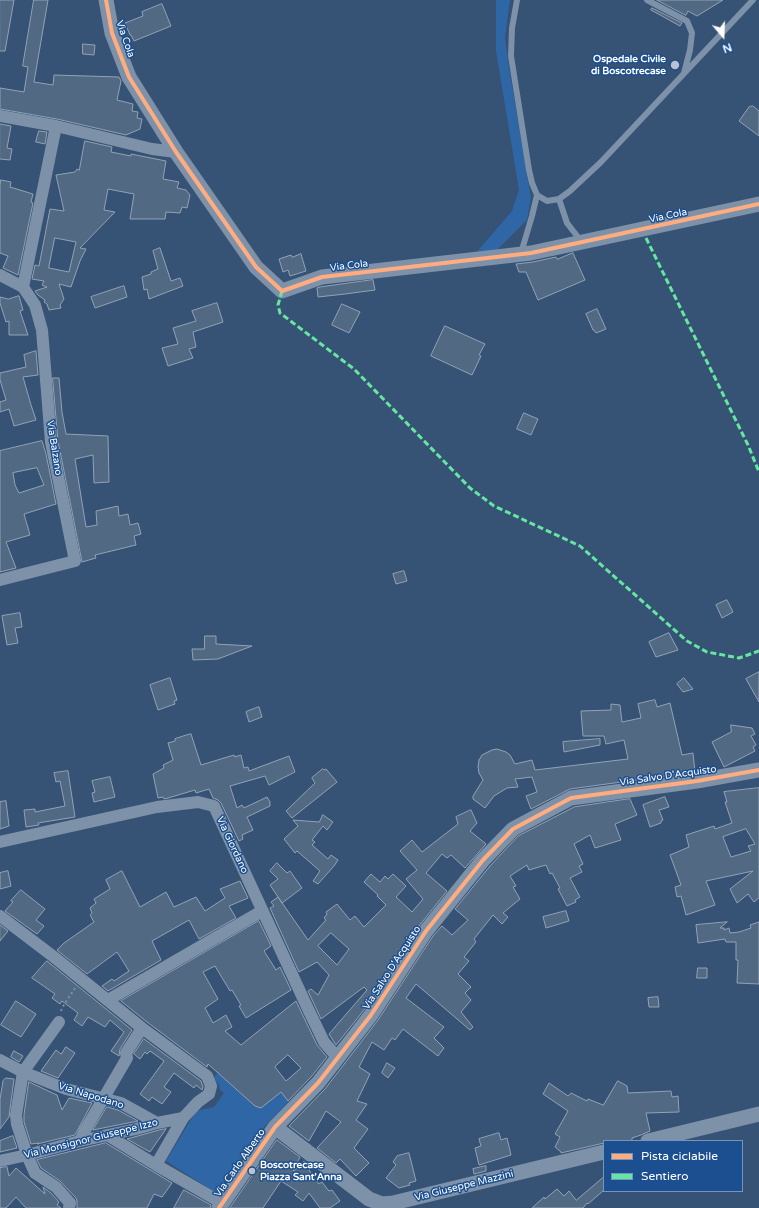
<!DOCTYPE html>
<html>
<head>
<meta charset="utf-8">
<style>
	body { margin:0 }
	#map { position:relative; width:759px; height:1208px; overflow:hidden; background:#365274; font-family:"Varela Round",sans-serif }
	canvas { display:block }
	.legend { position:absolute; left:603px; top:1140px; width:140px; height:52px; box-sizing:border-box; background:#1b4f8f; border:1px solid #7695bc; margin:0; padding:5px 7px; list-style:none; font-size:12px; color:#fff }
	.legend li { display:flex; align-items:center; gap:8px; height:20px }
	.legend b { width:20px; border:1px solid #7695bc }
	.north { position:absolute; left:703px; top:16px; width:40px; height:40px; -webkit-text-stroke:3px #1b4f8f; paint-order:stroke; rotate:161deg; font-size:11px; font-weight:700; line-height:16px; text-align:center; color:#fff }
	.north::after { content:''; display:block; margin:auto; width:14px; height:18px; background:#fff; clip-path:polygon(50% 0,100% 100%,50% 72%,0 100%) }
</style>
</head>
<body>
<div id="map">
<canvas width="759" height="1208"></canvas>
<ul class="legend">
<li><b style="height:5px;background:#ffac80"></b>Pista ciclabile</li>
<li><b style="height:5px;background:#66e7a1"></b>Sentiero</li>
</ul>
<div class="north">N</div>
</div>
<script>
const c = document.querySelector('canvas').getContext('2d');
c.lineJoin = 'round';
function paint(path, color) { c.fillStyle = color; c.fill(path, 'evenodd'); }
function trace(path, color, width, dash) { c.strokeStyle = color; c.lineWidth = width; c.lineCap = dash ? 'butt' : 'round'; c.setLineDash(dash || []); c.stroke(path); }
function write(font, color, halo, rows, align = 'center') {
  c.font = font + ' "Varela Round",sans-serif'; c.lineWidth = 3; c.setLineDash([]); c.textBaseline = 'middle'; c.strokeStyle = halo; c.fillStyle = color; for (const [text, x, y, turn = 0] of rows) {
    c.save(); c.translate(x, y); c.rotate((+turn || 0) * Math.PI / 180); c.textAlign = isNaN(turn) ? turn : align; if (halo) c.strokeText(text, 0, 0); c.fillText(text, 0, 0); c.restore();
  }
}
paint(new Path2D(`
	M496 0H510L505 37 508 62 531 198 527 220 494 253 475 254 512 211 519 190 496 51Z
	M218 1073 255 1106 261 1108 281 1092 289 1101 265 1126 216 1193 166 1161 196 1111 214 1107 224 1093 220 1090 219 1084 213 1078Z`), '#2f66a5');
const building = new Path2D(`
	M0 0H14L5 51H0Z
	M34 0H48L34 82 53 85 54 75 119 77 121 81 117 100 133 104 132 111 138 112 137 118 142 119 140 129 126 135 57 119 0 109V88L24 92 28 67 23 66Z
	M657 0H723L697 16 688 11 686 15Z
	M162 4 171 26 134 41 131 35H130L125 23 143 16 142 12Z
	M652 8 682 23 680 26 651 10Z
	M83 44 95 45 94 55 83 54Z
	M753 106 759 111V136L739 121 749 107Z
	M0 124 11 126 7 148 12 149 10 160 0 159Z
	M39 131 47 132 45 144 36 142Z
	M85 141 112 147 111 152 131 156V154L166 161 163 179 179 182 177 188 186 190 190 195 187 208 182 207 180 213 166 212 165 219H130L134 194 108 189 104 210 115 212 80 248 86 249 80 261 71 287 59 284 64 299 60 305 61 308 49 310 47 304 44 302 45 300 38 295 35 291 47 287 42 285 44 281 32 279 35 265 39 266 50 209 64 211 56 175 75 172 77 169 79 170ZM55 238 76 242 69 272 49 268Z
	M1 180 11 182 10 187 33 194 31 202 33 203 18 275 3 268 8 256 0 253V187Z
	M160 248 171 281 180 278 183 286 149 299 147 289 144 290 142 277 151 274V272L158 269 153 251Z
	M573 253 585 280 538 300 526 272H519L516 264 533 262 556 257 557 259Z
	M301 254 306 271 290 276 288 270 283 272 279 259 291 255 292 257Z
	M373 280 375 290 345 294 318 297 317 288 320 287Z
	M124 286 127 297 95 308 91 297Z
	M19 296 23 310 20 311 28 335H9V321L6 322 0 303V297L8 299Z
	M217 303 223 322 193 332 196 347 189 349 193 358 168 366 162 348 178 344 173 328 196 321 192 311Z
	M342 304 360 312 349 333 332 325Z
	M597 309 606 329 596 333 594 330H593L586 314Z
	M445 326 485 344 479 355 481 356 472 375 431 356Z
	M36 351 38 375 23 377 31 405 36 420 14 426 9 409 0 412V402L6 400 0 380V373L26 367 24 355Z
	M53 378H59L62 412 66 434 108 436 109 482 94 483 93 455 75 459 86 527 97 525 96 511 118 506 119 516 128 514 130 525 138 523 141 534 134 536 136 545 95 555 96 558 82 562 58 441Z
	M524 413 538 419 531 435 517 429Z
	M42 441 46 454 56 504 24 514 30 535 6 542 16 568 0 572V451ZM37 468 44 485 19 493 15 485 13 473Z
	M404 571 407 581 396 584 393 574Z
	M727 600 733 612 722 618 716 605Z
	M20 613 22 627 15 628 18 643 7 645 2 616Z
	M669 633 678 650 656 657 649 642Z
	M205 636H216V644L252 646 218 659 193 660 192 649H204Z
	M759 672V702L746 679Z
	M170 678 177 700 174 701 175 704 158 710 150 685Z
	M684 678 693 689 683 692 677 684Z
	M655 700 657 707 670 703 682 755 693 753 695 772 570 789 531 809 526 796 537 792 532 777 515 779 518 787 507 788 494 796 485 808 473 799V796L483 780 479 773 478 767 479 760 482 755 492 750 497 749 506 752 510 755 515 764 532 760 535 770 628 759 624 740 606 744 604 736H583L581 711 611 710V704L620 705 622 722 641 718 638 704Z
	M259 707 262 717 249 722 246 712Z
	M731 725 752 728 755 734 751 736 756 745 753 747 755 751 724 767 712 742 731 732Z
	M191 734 201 765 234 755 235 757 241 755 244 768 248 767 249 771 289 756 295 772 269 785 265 776 230 786 237 808 242 805 244 808 267 797 270 802V806L247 817 253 830 242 835 243 839 239 841 221 803 218 800 213 798 209 789 196 793 195 790 168 798 164 799 163 797 158 798 153 774 164 768 163 765 173 760 168 743 175 741V739Z
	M600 739V745L564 752 563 742Z
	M323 769 324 770 326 769 337 782 292 818 286 811 315 783 312 778Z
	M68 771 75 817 38 823 39 825 26 827 24 810 35 809V812L65 806 60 781 56 782 54 773Z
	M110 777 115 797 94 802 92 793 95 792 92 781Z
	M759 788V898L754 902 748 894 737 903 730 889 753 871 706 881 715 905 686 915 681 896 677 897 675 887 681 885 670 855 689 847 686 835 714 826 715 829 732 823 725 802H727L724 792ZM746 829 755 844 748 846 751 851 731 857 723 837Z
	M665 797 669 807 659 810 663 820 661 821V823L650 827 643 805Z
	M630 799 637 815 615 824 621 840 595 848 590 835 574 844 583 864 579 866 582 872 570 878 580 897 575 900 576 902 567 906 558 889 560 888 552 873 550 874 546 865 529 870 527 865 510 876 516 886 513 887 520 899 503 913 508 917 502 924 493 915 474 939 476 942 464 957 469 961 458 974 471 987 465 993 471 1000 461 1012 473 1027 470 1030 416 984 406 998 444 1027 434 1038 444 1048 438 1056 403 1029 395 1040 392 1038 384 1050 372 1042 359 1067 370 1074 357 1101 367 1104 356 1120 368 1129 354 1148 369 1163 356 1176 340 1159 336 1163 317 1148 341 1122 326 1111 309 1141 289 1126 325 1089 378 1020 433 936 442 926 452 935 468 920 455 909 490 866 518 836 574 807Z
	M6 801 9 826 0 829V802Z
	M471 810 477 823 470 831 486 844 465 868 451 855 447 858 442 854 426 873 447 891 419 926 364 1010 336 1045 329 1034 367 990 364 987 321 1019 308 991 311 989 318 995 329 975 317 962 299 972 270 908 274 906 271 902 278 897 308 940 326 920 324 918 327 914 326 912 337 904 350 920 355 916 364 927 386 905 377 896 378 895 364 882 371 874 380 882 385 876 388 879 393 874 406 886 396 897 412 912 423 899 406 879 417 870 400 851 412 840 422 852 458 824 456 817ZM331 933 349 949 337 965 318 946Z
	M323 815 333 822 327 830 323 826 312 840 315 842 312 845 328 859 331 855 338 860 334 866 318 884 313 881 320 871 297 851 295 853 284 839 298 826 293 820 319 822Z
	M277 863 287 873 290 871 302 888 282 903 270 885 278 879 270 871Z
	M8 871 11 886 0 889V873Z
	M122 871 140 907 166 892 174 907 196 897 205 911 225 898 220 889 240 881 248 898 229 906 236 918 199 939 189 920 152 941 161 960 108 991 102 986 112 979 114 981 129 971 117 952 87 974 57 950 64 943 94 922 90 915 92 913 90 908 96 903 94 899 110 889 106 880Z
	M21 890 45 909 36 920 44 926 37 934 5 911 13 902 11 901Z
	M566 911 569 921 546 928 543 917Z
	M259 921 271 946 264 951 276 970 280 967 291 990 246 1018 239 1006 241 1005 232 990 230 991 215 966 203 972 218 999 205 1008 213 1023 226 1015 232 1027 225 1031 241 1045 296 1001 317 1045 327 1057 311 1077 288 1101 281 1092 261 1108 255 1106 208 1064 207 1067 147 1022 121 1001ZM288 1055 301 1068 286 1081 275 1067Z
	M727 922 720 928H724V930L729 928 730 933 739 932 751 928 750 925 759 922V984L737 983 738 960H736V942H726L725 939 698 943 696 925Z
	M0 925 8 931 0 941Z
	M47 961 132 1030 120 1049 119 1056 111 1051 124 1032 110 1020 105 1027 88 1017 82 1026 74 1020 78 1013 62 1001 60 1004 52 998 55 994 32 978Z
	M698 968H707V978H697Z
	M658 997 659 1007H649L648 998Z
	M16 1001 36 1014 21 1037 1 1025Z
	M144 1039 201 1081 203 1087 202 1090 196 1085 194 1088 174 1073 164 1087 171 1092 162 1104 152 1097 149 1101 140 1094 164 1061 150 1051 147 1054 145 1052 140 1059 134 1054Z
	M66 1047 75 1053 58 1078 41 1071 56 1050 61 1054Z
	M14 1051 23 1056 19 1062 11 1057Z
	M387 1063 395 1068 388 1078 382 1073Z
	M6 1078 14 1079 9 1117 0 1129V1099L3 1081Z
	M618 1081 627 1086 628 1093 671 1091 672 1097 678 1096 679 1112 646 1113 650 1131 641 1135 632 1138V1141H604V1143L561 1153V1152L555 1147 560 1137 555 1134 568 1111 543 1094 549 1083 568 1096 571 1093 587 1101 588 1099 603 1105Z
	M29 1082 57 1095 62 1110 69 1098 92 1103 75 1135 37 1144 39 1143 31 1144 24 1122V1115Z
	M107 1107 118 1110 138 1121 93 1130Z
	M166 1129 150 1152 127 1139 159 1130Z
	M499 1133 501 1140 507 1138 511 1155 479 1165 475 1148 481 1146 479 1139Z
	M13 1136 17 1148 0 1152V1141Z
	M277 1140 300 1157 293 1170 294 1171 304 1161 312 1167 309 1170 319 1184 322 1182 329 1191 332 1190 340 1201 330 1208H320L309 1193 303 1201 295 1195 298 1192 281 1181 263 1208H230Z
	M106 1143 172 1183 162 1197 154 1194 147 1208H77V1201L76 1198 60 1181 41 1168 37 1160Z
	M409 1153 416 1181 409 1183 410 1185 399 1188 386 1178 396 1165 393 1162 397 1156Z
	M486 1166V1171L474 1174 473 1169Z
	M7 1167 9 1176 16 1168 45 1194 43 1187 51 1193 59 1202 57 1205 61 1208H26L16 1197 6 1208H0V1168Z
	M604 1177V1190L588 1204 587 1203 583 1208H532L544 1197 545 1199 557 1189 564 1196 569 1191 576 1200Z
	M184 1190 211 1205 210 1208H174Z`);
paint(building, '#526984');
trace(building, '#92a2b6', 1);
trace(new Path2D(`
	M61 1011 62 1008 75 988`), '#7d92a8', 2, [2, 3]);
trace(new Path2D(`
	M517 0 512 28 511 56 529 170 532 183 537 195 547 201 559 199 570 191 601 162 753 0
	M647 0 687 21 692 33 690 50 684 73
	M559 199 567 223 581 241
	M521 253 532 216 537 195`), '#7d92a8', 6);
trace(new Path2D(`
	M0 116 56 126 152 149 176 152
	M0 275 23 287 35 305 42 330 51 442 75 561 0 580
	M23 287 56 126
	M0 842 157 807 198 802 214 806 309 1011 324 1042 338 1058
	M0 916 54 957 142 1028 207 1076 211 1086 209 1094 198 1102 183 1118 156 1165
	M108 1000 262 911
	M59 1022 23 1072 16 1115 17 1124 27 1155 35 1173 56 1187 70 1203 69 1208
	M0 1060 23 1072 66 1089 121 1103 157 1123
	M107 1135 156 1165 222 1203
	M80 1141 85 1130 127 1058 126 1053 142 1028
	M0 1161 27 1155 80 1141 136 1129 157 1123 183 1118`), '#7d92a8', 12);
trace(new Path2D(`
	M106 0 112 33 129 77 176 152 256 267 282 291 322 277 531 253 759 204
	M275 1127 369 1199 382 1204 393 1203 604 1152
	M648 1141 759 1114
	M219 1208 275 1127 318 1083 371 1015 426 931 483 860 513 829 571 798 697 781 759 770`), '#7d92a8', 15);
trace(new Path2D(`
	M646 238 748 445 759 472
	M282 291 278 305 280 313 354 369 470 488 494 506 580 546 687 641 707 652 739 658 759 651`), '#66e7a1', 3, [6, 3]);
trace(new Path2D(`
	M106 0 112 33 129 77 176 152 256 267 282 291 322 277 531 253 759 204
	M219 1208 275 1127 318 1083 371 1015 426 931 483 860 513 829 571 798 697 781 759 770`), '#ffac80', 4);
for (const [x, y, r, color] of [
	[675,65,5,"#b9c2ce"],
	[252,1171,4,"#b9c2ce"]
]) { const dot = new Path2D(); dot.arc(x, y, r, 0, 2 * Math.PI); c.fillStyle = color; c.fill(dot); trace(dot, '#1b4f8f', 1.5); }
write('10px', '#fff', '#1b4f8f', [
	["Via Cola",125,39,71],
	["Via Cola",668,216,-12],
	["Via Cola",349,266,-7],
	["Via Balzano",54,448,81],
	["Via Salvo D'Acquisto",668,776,-8],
	["Via Giordano",232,845,65],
	["Via Salvo D'Acquisto",392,968,-57],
	["Via Napodano",91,1096,17],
	["Via Monsignor Giuseppe Izzo",91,1139,-14],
	["Via Carlo Alberto",240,1163,-55],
	["Via Giuseppe Mazzini",464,1186,-14]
]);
write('bold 10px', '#fff', '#1b4f8f', [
	["Ospedale Civile",666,59],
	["di Boscotrecase",666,71],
	["Boscotrecase",260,1165,"left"],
	["Piazza Sant'Anna",260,1177,"left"]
], 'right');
</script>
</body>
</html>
